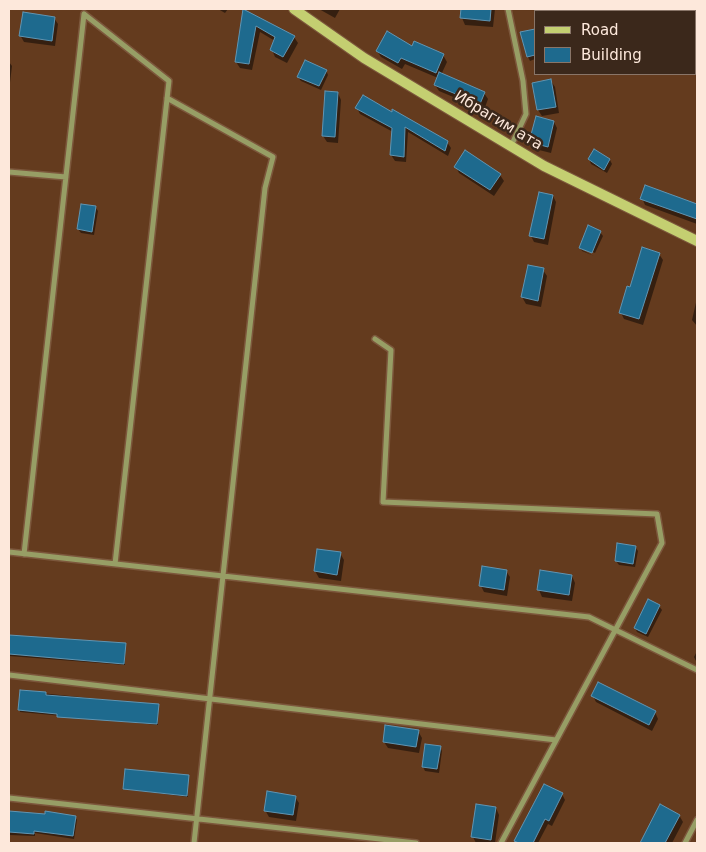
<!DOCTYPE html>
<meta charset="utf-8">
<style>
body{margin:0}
#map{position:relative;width:706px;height:852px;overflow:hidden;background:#643b1e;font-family:"DejaVu Sans",sans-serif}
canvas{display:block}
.frame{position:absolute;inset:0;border:10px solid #fde8db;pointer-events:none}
.legend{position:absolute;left:534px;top:10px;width:162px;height:65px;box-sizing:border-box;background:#3b281b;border:1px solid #897568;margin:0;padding:6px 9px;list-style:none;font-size:15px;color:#fde8db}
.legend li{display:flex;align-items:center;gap:10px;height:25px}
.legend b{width:25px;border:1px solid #897568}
</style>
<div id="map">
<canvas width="706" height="852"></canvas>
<div class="frame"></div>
<ul class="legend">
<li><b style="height:6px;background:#c4cf71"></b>Road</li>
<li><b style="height:14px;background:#1e6a8e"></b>Building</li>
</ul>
</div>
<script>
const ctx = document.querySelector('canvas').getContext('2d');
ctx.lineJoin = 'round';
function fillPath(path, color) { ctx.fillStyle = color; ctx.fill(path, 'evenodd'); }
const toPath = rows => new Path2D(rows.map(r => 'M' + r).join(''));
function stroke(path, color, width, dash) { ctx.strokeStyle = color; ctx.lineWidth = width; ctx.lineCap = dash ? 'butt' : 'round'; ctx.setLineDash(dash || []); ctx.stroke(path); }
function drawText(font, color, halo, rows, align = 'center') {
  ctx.font = font + ' "DejaVu Sans",sans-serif'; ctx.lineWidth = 5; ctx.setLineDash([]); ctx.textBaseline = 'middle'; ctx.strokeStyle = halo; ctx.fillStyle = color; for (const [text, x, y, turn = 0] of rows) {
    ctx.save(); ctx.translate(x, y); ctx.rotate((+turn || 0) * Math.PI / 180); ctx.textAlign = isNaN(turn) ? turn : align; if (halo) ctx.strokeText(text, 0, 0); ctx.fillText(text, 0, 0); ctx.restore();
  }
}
fillPath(toPath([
 [218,9,228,9,225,13],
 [319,9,340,9,335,18],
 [462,9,495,9,493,27,465,25,462,18],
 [680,9,690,9,690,11,680,11],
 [244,10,294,37,298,43,287,63,275,57,272,50,275,41,260,32,252,70,240,68,236,62],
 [54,18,58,24,55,46,24,42,20,35],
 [535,30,535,59,530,61,528,57],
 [413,47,443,55,447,62,441,75,484,93,488,99,484,110,439,91,435,85,438,78,405,64,402,69,381,57,377,51],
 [9,62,12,66,9,91],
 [326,70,328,75,321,90,301,81,298,77],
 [551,81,555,87,559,113,542,116,538,110,534,84],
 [338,93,341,100,338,143,327,142,323,136],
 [357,108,447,142,451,148,448,156,408,132,406,162,395,161,391,155,393,132,360,114],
 [554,122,557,128,551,153,535,149,531,142],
 [594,151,610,160,612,164,607,173,591,164,589,159],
 [456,167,500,175,504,181,494,196,459,173],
 [646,187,697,205,697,224,645,205,642,198],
 [553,196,556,202,548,245,534,242,531,236],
 [95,207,98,211,94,235,81,233,78,229],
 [600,232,603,236,595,253,582,247,582,250,594,256,582,251,580,247],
 [659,254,663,260,643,325,624,319,621,313,631,289],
 [543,270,547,276,541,307,526,304,522,297],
 [697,298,697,326,692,320],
 [635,547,638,551,635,567,619,565,616,561],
 [340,553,344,560,341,581,319,578,315,571],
 [506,571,510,577,507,596,484,592,481,586],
 [572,576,575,583,572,601,542,597,539,590],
 [659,606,662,610,648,637,637,632,635,628],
 [9,636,125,645,125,665,9,656],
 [697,651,697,663,694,657],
 [21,691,158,705,158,725,20,712],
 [593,696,655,712,658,719,652,731,596,702],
 [418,731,422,738,419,753,388,748,384,742],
 [440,747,442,751,439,773,425,771,423,767],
 [188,776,188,797,124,789],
 [562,794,565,800,552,826,548,824,538,843,517,843,515,841],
 [295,797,299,803,296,821,269,817,265,810],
 [660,806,679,815,683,822,672,843,640,843],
 [496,808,499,815,495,843,476,843,473,837],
 [9,815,75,817,77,820,74,839,35,833,35,836,9,835]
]), '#0007');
const building = toPath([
 [243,9,295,36,283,57,270,50,275,37,256,26,249,64,235,62,243,9],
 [461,9,491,9,490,21,460,18,461,9],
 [23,12,55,17,52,41,19,36,23,12],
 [535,29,535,55,527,57,520,32,535,29],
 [387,31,412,46,414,41,444,54,436,73,401,58,398,63,376,51,387,31],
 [305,60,327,70,319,86,297,77,305,60],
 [439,72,485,92,480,104,434,85,439,72],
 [551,79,556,107,537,110,532,83,551,79],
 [325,91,338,92,335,137,322,136,325,91],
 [363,95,392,112,392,109,448,141,445,151,405,127,404,157,390,155,392,128,355,108,363,95],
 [536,116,554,121,548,147,529,142,536,116],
 [594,149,610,159,604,170,588,159,594,149],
 [465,150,501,174,490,190,454,167,465,150],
 [645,185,697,204,697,219,640,199,645,185],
 [539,192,553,195,544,239,529,236,539,192],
 [81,204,96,206,92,232,77,229,81,204],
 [588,225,601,231,592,253,579,248,588,225],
 [642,247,660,253,639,319,619,313,627,286,630,287,642,247],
 [528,265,544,268,538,301,521,297,528,265],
 [617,543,636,546,633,564,615,561,617,543],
 [317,549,341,552,337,575,314,571,317,549],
 [482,566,507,570,504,590,479,586,482,566],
 [540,570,572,575,569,595,537,590,540,570],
 [648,599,660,605,646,634,634,628,648,599],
 [9,635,126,643,124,664,9,654,9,635],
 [598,682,656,711,649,725,591,696,598,682],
 [20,690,46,692,46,695,159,704,157,724,57,717,57,714,18,710,20,690],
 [385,725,419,730,416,747,383,742,385,725],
 [425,744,441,746,437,769,422,767,425,744],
 [125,769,189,775,187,796,123,789,125,769],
 [544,784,563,793,549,821,545,819,533,843,519,843,514,841,544,784],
 [267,791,296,796,293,815,264,811,267,791],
 [476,804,496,807,491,840,471,837,476,804],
 [660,804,680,815,665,843,640,843,660,804],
 [9,811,45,814,45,811,76,816,73,836,34,831,34,834,9,832,9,811]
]);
fillPath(building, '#1e6a8e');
stroke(building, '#6095b3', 1);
const street = toPath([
 [508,9,523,81,526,114,511,146],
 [84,14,169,81,115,564],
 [167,98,273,157,265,188,194,843],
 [9,172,66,177],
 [375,339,391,350,383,502,657,514,662,543,501,843],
 [9,552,589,617,697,670],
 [24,554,84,14],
 [9,675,556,740],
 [9,798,416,843],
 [685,843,697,820]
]);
const secondary = toPath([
 [294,9,364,58,544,166,697,241]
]);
stroke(street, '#7c573c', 8);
stroke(secondary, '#7c573c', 12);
stroke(street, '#979e65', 5);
stroke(secondary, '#c4cf71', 10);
drawText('15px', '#fde8db', '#3b281b', [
 ["Ибрагим ата",498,121,31]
]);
</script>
